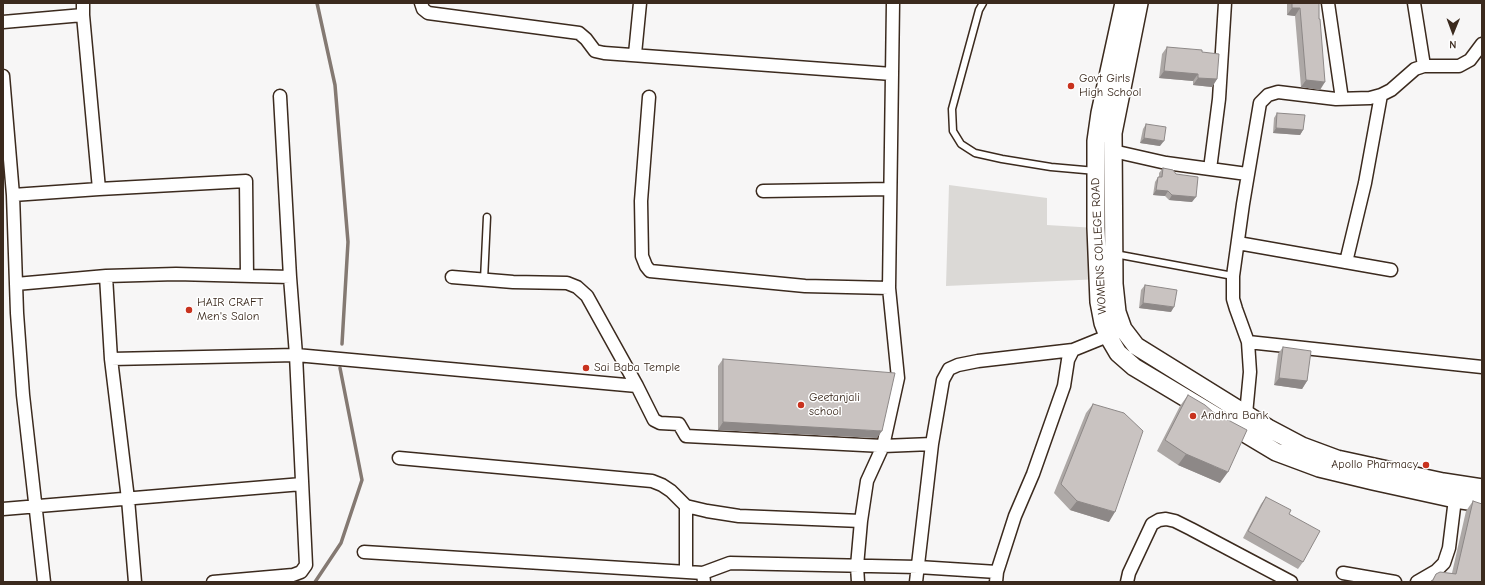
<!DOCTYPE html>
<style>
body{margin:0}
#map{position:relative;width:1485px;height:585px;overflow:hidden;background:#f7f6f6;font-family:"Comic Neue",sans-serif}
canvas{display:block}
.frame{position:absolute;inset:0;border:4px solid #3b2a1e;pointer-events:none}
.north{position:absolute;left:1433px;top:12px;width:40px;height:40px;-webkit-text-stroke:3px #fff;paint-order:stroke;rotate:181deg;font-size:11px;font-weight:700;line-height:16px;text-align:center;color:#3b2a1e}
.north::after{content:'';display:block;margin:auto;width:14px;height:18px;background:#3b2a1e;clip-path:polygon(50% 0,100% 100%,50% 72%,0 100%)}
</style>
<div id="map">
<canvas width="1485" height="585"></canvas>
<div class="frame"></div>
<div class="north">N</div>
</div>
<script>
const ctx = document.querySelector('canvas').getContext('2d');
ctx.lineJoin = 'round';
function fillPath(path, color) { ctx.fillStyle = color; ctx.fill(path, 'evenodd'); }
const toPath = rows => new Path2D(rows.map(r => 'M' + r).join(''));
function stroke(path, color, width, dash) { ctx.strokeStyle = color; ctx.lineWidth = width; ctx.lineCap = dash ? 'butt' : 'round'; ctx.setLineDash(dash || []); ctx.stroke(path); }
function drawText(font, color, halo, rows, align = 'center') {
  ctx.font = font + ' "Comic Neue",sans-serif'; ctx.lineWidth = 3; ctx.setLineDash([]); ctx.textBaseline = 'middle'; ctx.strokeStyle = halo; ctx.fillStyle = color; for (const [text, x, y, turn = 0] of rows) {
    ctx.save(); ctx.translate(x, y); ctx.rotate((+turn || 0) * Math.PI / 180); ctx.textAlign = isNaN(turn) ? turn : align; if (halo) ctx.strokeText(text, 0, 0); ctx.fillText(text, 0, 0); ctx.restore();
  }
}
fillPath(toPath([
 [949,185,1047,198,1047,225,1096,228,1101,279,946,286]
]), '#dbd9d6');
stroke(toPath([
 [317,3,335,85,348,242,342,344],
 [315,582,341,543,362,480,340,368]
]), '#847972', 3.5);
const service = toPath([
 [983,3,979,10,952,109,953,131,961,144,975,153,1002,159,1051,167,1096,171],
 [1115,254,1233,276],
 [484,280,487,217]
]);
const minor = toPath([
 [421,3,423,9,428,13,579,33,586,39,595,51,604,53,892,74],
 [1328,3,1342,99],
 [1414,3,1424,66],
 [83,15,99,189],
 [3,22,83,15,83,3],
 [635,54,640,3],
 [3,76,13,195,17,313,23,395,44,582],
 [649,97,641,201,642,256,646,266,650,271,805,286,889,288],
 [1113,151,1166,163,1247,174],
 [1210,169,1219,99,1225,3],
 [763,191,890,189],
 [13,195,99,189,246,181,247,276],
 [1238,243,1391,270],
 [1346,262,1365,183,1381,95],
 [106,276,111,359],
 [452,277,513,282,567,283,577,287,587,296,637,386,654,420,660,423,679,424,686,436,883,446,932,444],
 [16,284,106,276,176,274,290,277],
 [1248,342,1482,367],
 [1243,421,1246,414,1250,372,1248,342,1236,309,1233,299,1233,276,1243,204,1260,103,1268,95,1278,92,1336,99,1370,98,1381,95,1391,90,1415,69,1424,66,1459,66,1470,60,1482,44],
 [399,458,652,481,662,485,671,491,686,506,707,511,739,516,861,521],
 [3,509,302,484],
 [364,552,703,573],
 [686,572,686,506],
 [1343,573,1395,582],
 [135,582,128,499,111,359,296,355,637,386],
 [213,582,293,575,301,572,306,565,296,355,290,277,280,96],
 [704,582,703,573,730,563,918,567,997,572],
 [858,582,857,566,861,521,867,481,883,446,898,378,889,288,893,3],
 [916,582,932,444,943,380,949,369,958,365,978,361,1073,350],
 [996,582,997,572,1015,516,1033,474,1064,386,1068,360,1073,350,1115,333],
 [1127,582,1129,573,1152,524,1159,520,1166,519,1175,521,1191,529,1291,582],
 [1417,582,1436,571,1444,563,1449,548,1455,499]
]);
const secondary = toPath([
 [1124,3,1100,113,1096,141,1096,228,1099,302,1103,323,1108,336,1118,353,1134,367,1276,452,1319,468,1373,481,1455,499,1482,503],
 [1139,3,1113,133,1114,284,1117,312,1123,329,1136,346,1268,428,1302,446,1337,459,1443,482,1482,488]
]);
stroke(service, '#3b2a1e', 9);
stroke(minor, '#3b2a1e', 15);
stroke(secondary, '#3b2a1e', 20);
stroke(service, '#fff', 6);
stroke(minor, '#fff', 12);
stroke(secondary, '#fff', 17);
fillPath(toPath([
 [1287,3,1319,3,1320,90,1301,87,1295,16,1287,15],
 [1167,47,1202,52,1217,79,1212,87,1193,85,1193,81,1159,78,1162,54],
 [1277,113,1303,130,1300,135,1273,133,1274,118],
 [1146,124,1160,146,1140,143,1143,129],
 [1163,168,1192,202,1169,200,1165,196,1153,195,1155,182,1158,177,1159,177,1159,173],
 [1145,285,1171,312,1139,308,1141,290],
 [1283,347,1307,381,1302,389,1274,385,1278,354],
 [723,359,877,438,718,430,718,366],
 [1188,395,1220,483,1178,465,1157,451,1180,406],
 [1093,404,1109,522,1070,510,1054,493,1086,413],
 [1266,497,1289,514,1303,562,1298,569,1243,538,1261,504],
 [1473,501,1482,582,1431,582,1436,574,1452,573,1466,511]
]), '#ada8a6');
fillPath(toPath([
 [1292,8,1300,8,1295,16,1287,15],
 [1164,71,1198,74,1193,81,1159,78],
 [1198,78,1217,79,1212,87,1193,85],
 [1306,80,1325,82,1320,90,1301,87],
 [1276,128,1303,130,1300,135,1273,133],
 [1144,138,1164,141,1160,146,1140,143],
 [1156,190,1168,191,1165,196,1153,195],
 [1172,195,1196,197,1192,202,1169,200],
 [1143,303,1174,307,1171,312,1139,308],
 [1279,378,1307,381,1302,389,1274,385],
 [723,422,882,431,877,438,718,430],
 [1186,454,1228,472,1220,483,1178,465],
 [1077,501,1115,512,1109,522,1070,510]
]), '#8d8887');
const building = toPath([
 [1292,3,1319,3,1319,19,1320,19,1325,82,1306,80,1300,8,1292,8,1292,3],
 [1167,47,1202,50,1202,52,1219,54,1217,79,1198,78,1198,74,1164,71,1167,47],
 [1277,113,1305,115,1303,130,1276,128,1277,113],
 [1146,124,1166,127,1164,141,1144,138,1146,124],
 [1163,168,1173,170,1176,174,1198,177,1196,197,1172,195,1168,191,1156,190,1158,177,1162,177,1163,168],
 [1145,285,1177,290,1174,307,1143,303,1145,285],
 [1283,347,1311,351,1307,381,1279,378,1283,347],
 [723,359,895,373,882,431,723,422,723,359],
 [1188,395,1205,405,1213,412,1247,430,1228,472,1186,454,1165,440,1188,395],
 [1093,404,1124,413,1143,431,1115,512,1077,501,1061,484,1093,404],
 [1266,497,1291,510,1289,514,1320,531,1303,562,1248,531,1266,497],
 [1473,501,1482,504,1482,582,1432,582,1436,574,1440,572,1456,574,1473,501]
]);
fillPath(building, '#c9c3c1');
stroke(building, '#8d8887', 1);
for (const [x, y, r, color] of [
 [1071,86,4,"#c8321e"],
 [189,310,4,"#c8321e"],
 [586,368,4,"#c8321e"],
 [801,405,4,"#c8321e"],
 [1193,416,4,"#c8321e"],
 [1426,465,4,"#c8321e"]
]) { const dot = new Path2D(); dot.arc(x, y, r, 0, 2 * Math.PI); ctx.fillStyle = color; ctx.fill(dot); stroke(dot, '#fff', 1.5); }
drawText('12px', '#3b2a1e', '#fff', [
 ["Govt Girls",1079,79],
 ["High School",1079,93],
 ["HAIR CRAFT",197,303],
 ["Men's Salon",197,317],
 ["Sai Baba Temple",594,368],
 ["Geetanjali",809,398],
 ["school",809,412],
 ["Andhra Bank",1201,416],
 ["Apollo Pharmacy",1418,465,"right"]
], 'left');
drawText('12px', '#3b2a1e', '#fff', [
 ["WOMENS COLLEGE ROAD",1099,246,-93]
]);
</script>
